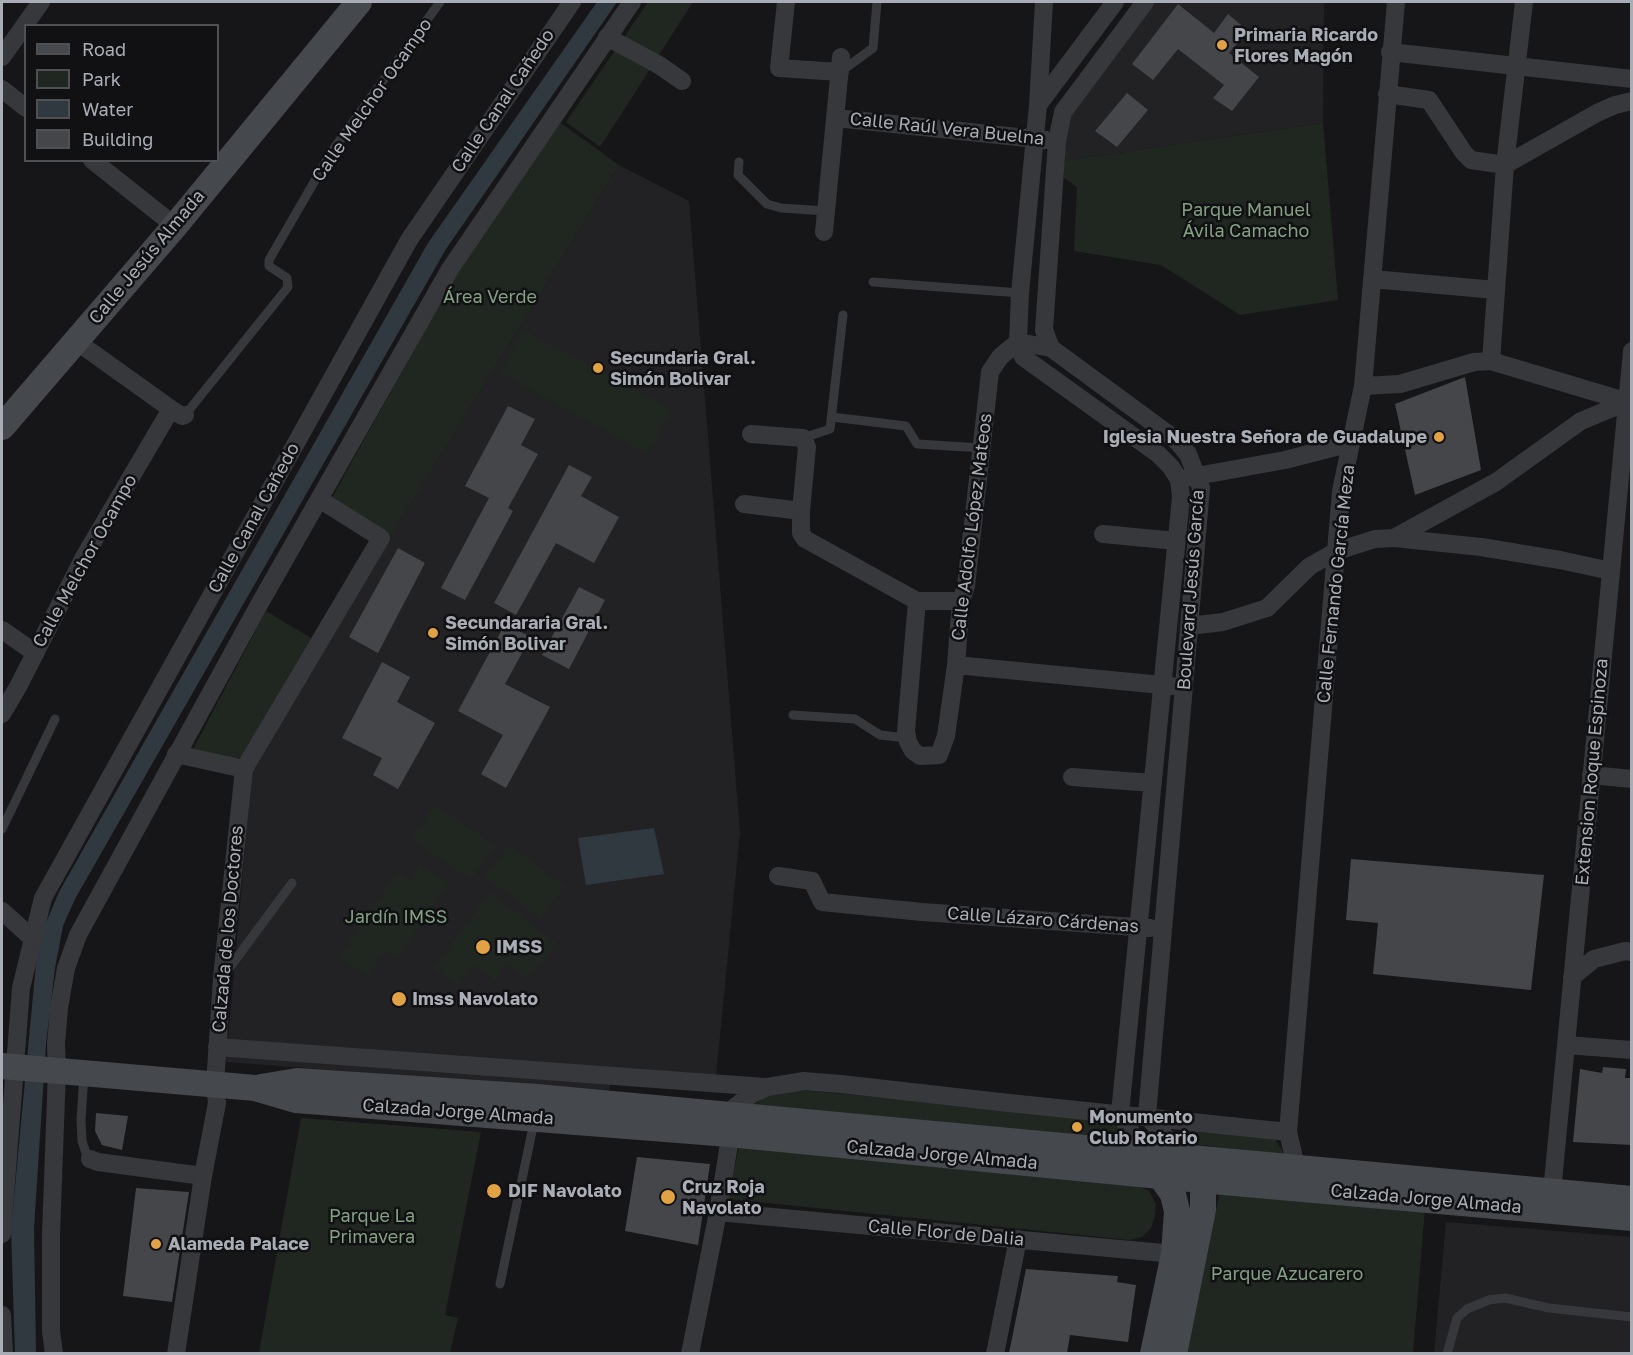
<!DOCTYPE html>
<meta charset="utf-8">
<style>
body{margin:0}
#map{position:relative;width:1633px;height:1355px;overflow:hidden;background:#161618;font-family:"Golos Text",sans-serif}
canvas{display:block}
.frame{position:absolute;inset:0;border:3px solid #a9aeb6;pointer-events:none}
.legend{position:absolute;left:24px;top:24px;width:195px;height:138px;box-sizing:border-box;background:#111113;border:2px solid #4e5054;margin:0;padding:8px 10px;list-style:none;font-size:18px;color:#a9aeb6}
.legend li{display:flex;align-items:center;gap:12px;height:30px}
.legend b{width:30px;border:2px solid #4e5054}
</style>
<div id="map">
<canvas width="1633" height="1355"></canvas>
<div class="frame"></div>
<ul class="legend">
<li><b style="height:8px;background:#45484c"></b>Road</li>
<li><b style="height:16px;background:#202721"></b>Park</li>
<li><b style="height:16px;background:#30393f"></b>Water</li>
<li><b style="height:16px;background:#45464a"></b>Building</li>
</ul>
</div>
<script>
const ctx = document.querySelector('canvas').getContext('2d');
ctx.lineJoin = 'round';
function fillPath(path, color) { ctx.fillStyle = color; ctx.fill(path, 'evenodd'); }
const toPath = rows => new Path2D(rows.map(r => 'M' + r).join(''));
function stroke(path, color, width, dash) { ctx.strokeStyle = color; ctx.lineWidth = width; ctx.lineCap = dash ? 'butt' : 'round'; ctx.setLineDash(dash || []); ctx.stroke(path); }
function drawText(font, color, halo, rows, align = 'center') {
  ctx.font = font + ' "Golos Text",sans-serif'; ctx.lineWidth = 5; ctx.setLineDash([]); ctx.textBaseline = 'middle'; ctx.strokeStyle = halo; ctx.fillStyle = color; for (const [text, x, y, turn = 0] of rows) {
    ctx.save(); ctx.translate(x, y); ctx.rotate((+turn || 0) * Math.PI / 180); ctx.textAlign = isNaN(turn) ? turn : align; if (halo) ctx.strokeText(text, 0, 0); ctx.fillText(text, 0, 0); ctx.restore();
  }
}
fillPath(toPath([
 [1152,2,1324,2,1323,123,1063,161,1068,121,1072,110],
 [619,165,689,201,740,832,716,1076,612,1068,609,1091,226,1062,253,760],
 [1446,1222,1631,1237,1631,1353,1434,1354]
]), '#222224');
fillPath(toPath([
 [648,2,693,2,600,147,566,122],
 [558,121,619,165,391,536,330,501,456,275],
 [1323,123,1338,300,1240,315,1161,265,1074,251,1077,187,1064,178,1063,161],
 [523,330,672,409,647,454,500,373],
 [266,611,311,638,242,756,237,759,192,751],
 [434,805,495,845,471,879,412,840],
 [509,845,565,886,541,918,485,876],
 [420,865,449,882,397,959,385,951,368,977,339,957,398,872,410,880],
 [490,893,556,943,529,979,506,963,495,980,474,965,459,986,434,968],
 [801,1090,1099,1117,1119,1123,1128,1136,1119,1142,753,1106,766,1095],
 [301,1118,481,1132,445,1315,458,1318,450,1353,259,1353],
 [1189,1129,1273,1136,1285,1155,1194,1144,1188,1131],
 [740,1142,1138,1185,1149,1191,1156,1204,1155,1216,1151,1228,1142,1237,1130,1240,728,1199],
 [1221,1187,1425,1208,1413,1353,1186,1354]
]), '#202721');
fillPath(toPath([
 [597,2,617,2,446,249,75,899,63,926,55,968,46,1044,34,1228,36,1353,15,1354,11,1229,36,964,45,925,59,892,428,243],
 [654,828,664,874,586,885,578,838]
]), '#30393f');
fillPath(toPath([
 [1178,4,1214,33,1228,14,1248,31,1229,53,1259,77,1232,111,1213,98,1224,85,1178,49,1153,80,1132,64],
 [1127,93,1148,110,1117,147,1095,131],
 [1465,377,1481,470,1415,495,1395,404],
 [508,406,535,419,521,445,538,454,508,508,513,511,465,600,441,588,489,498,465,486],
 [569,465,592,477,581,496,619,517,594,563,556,543,516,615,494,603],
 [398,548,425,563,378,653,349,637],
 [579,587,605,600,569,669,542,655],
 [505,624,531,637,505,684,550,707,506,788,481,774,503,735,458,711],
 [382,662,410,677,397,702,435,723,398,789,373,775,382,758,342,738],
 [1351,859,1544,875,1531,990,1373,974,1378,923,1346,920],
 [1603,1067,1626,1069,1625,1078,1632,1078,1632,1145,1573,1142,1580,1069,1602,1073],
 [96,1113,128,1116,122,1150,102,1145,95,1131],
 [637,1157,710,1164,698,1245,625,1231],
 [136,1188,189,1192,172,1302,123,1296],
 [1026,1269,1118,1276,1117,1282,1136,1285,1128,1342,1070,1335,1067,1353,1009,1353]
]), '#45464a');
stroke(toPath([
 [840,72,873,48,877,2],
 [739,162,738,175,767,204,781,208,826,211],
 [873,282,1020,293],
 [185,415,288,287,287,278,269,266,269,260,332,151,440,2],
 [832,417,906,426,917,444,982,448],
 [803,438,830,429,843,315],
 [793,715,855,719,880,735,907,738],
 [2,829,55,719],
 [225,974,292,883],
 [84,1074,81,1120,82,1141,87,1156,90,1159],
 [500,1284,534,1122],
 [1447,1354,1457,1318,1467,1309,1489,1300,1505,1298,1549,1308,1632,1317]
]), '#37383c', 9);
stroke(toPath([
 [786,2,779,68,840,72],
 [1115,2,1038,105,1020,293,1018,342,1023,357,1158,454,1171,467,1179,480,1181,497,1120,1113,1143,1153],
 [1145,2,1063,112,1057,141,1044,330,1051,348,1175,439,1188,454,1201,488,1147,1116,1182,1156],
 [607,37,659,65,682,81],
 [1390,52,1632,79],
 [2,57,41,2],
 [2,89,26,108],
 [1387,94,1429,100,1464,153,1471,160,1505,165,1597,113,1615,105,1632,101],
 [1038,105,1044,2],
 [836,118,1046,140],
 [92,160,175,226],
 [824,232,841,57],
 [1372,279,1496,290],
 [76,341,171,409,182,416,185,415],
 [1491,361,1505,165,1524,2],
 [1363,386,1400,384,1474,362,1491,361,1632,403],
 [751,434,803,438,807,447,801,511,801,533,805,539,917,601,961,601],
 [1186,478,1285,460,1351,443],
 [744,504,801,511],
 [1103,534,1176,541],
 [1394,538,1496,482,1581,421,1627,402],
 [917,601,906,731,908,742,913,751,920,756,939,755,946,736,956,665,961,601,966,586,990,372,1000,357,1018,342,1051,348],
 [1189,626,1223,622,1267,608,1310,566,1337,551,1375,539,1394,538,1481,547,1560,560,1611,571],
 [2,630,34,652],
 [956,665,1172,686],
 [2,714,19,685,84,557,171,409],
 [176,754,244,769],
 [1591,775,1632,779],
 [1072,777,1153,783],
 [778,876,812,881,822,902,922,912,1150,928],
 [2,911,32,938],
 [1572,977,1594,959,1625,951,1632,952],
 [1566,1045,1632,1050],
 [217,1047,765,1087],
 [90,1159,98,1162,203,1176],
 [1296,1167,1288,1132,1341,491,1363,386,1396,2],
 [1552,1192,1632,351],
 [718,1212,1174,1254],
 [2,1234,21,988,43,898,409,240,572,2],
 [2,1315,4,1354],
 [54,1354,51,1331,51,1235,57,1070,56,1044,59,1008,66,968,78,935,260,603,450,269,632,2],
 [176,1354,203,1176,217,1103,215,1085,222,978,244,769,381,538,319,499],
 [690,1354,718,1212,735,1107,752,1094,767,1087,804,1081,841,1084,1000,1102,1288,1132],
 [995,1354,1018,1239]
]), '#37383c', 18);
stroke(toPath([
 [2,427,175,226,359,2],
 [2,1066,255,1088,296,1100,729,1134,1201,1180,1632,1218],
 [261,1087,297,1081,537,1097,1632,1199],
 [1153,1354,1174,1254,1177,1211,1173,1194,1154,1167],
 [1174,1354,1203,1210,1203,1192,1201,1180,1191,1168]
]), '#45484c', 26);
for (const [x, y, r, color] of [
 [1222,45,6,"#e1a145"],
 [598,368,6,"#e1a145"],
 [1439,437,6,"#e1a145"],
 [433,633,6,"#e1a145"],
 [483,947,8,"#e1a145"],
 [399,999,8,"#e1a145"],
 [1077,1127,6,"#e1a145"],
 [494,1191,8,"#e1a145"],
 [668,1197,8,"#e1a145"],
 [156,1244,6,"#e1a145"]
]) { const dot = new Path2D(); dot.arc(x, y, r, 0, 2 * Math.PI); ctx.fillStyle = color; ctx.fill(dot); stroke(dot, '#111113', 2); }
drawText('bold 18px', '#a9aeb6', '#111113', [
 ["Primaria Ricardo",1234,35],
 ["Flores Magón",1234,56],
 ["Secundaria Gral.",610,358],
 ["Simón Bolivar",610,379],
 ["Iglesia Nuestra Señora de Guadalupe",1427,437,"right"],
 ["Secundararia Gral.",445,623],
 ["Simón Bolivar",445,644],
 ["IMSS",496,947],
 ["Imss Navolato",412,999],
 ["Monumento",1089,1117],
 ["Club Rotario",1089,1138],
 ["Cruz Roja",682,1187],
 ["Navolato",682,1208],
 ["DIF Navolato",508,1191],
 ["Alameda Palace",168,1244]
], 'left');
drawText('18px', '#a9aeb6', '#111113', [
 ["Calle Melchor Ocampo",372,100,-55],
 ["Calle Canal Cañedo",503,101,-56],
 ["Calle Raúl Vera Buelna",947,129,6],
 ["Calle Jesús Almada",147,257,-50],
 ["Calle Canal Cañedo",254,518,-61],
 ["Calle Adolfo López Mateos",972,527,-83],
 ["Calle Melchor Ocampo",85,561,-61],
 ["Calle Fernando García Meza",1336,584,-84],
 ["Boulevard Jesús García",1191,590,-86],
 ["Extension Roque Espinoza",1592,772,-85],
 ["Calle Lázaro Cárdenas",1043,920,4],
 ["Calzada de los Doctores",228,929,-85],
 ["Calzada Jorge Almada",458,1112,4],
 ["Calzada Jorge Almada",942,1155,5],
 ["Calzada Jorge Almada",1426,1199,5],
 ["Calle Flor de Dalia",946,1233,5]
]);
drawText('18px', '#82a082', '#111113', [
 ["Parque Manuel",1246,210],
 ["Ávila Camacho",1246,231],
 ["Área Verde",490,297],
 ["Jardín IMSS",396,917],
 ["Parque La",372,1216],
 ["Primavera",372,1237],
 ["Parque Azucarero",1287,1274]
]);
</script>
